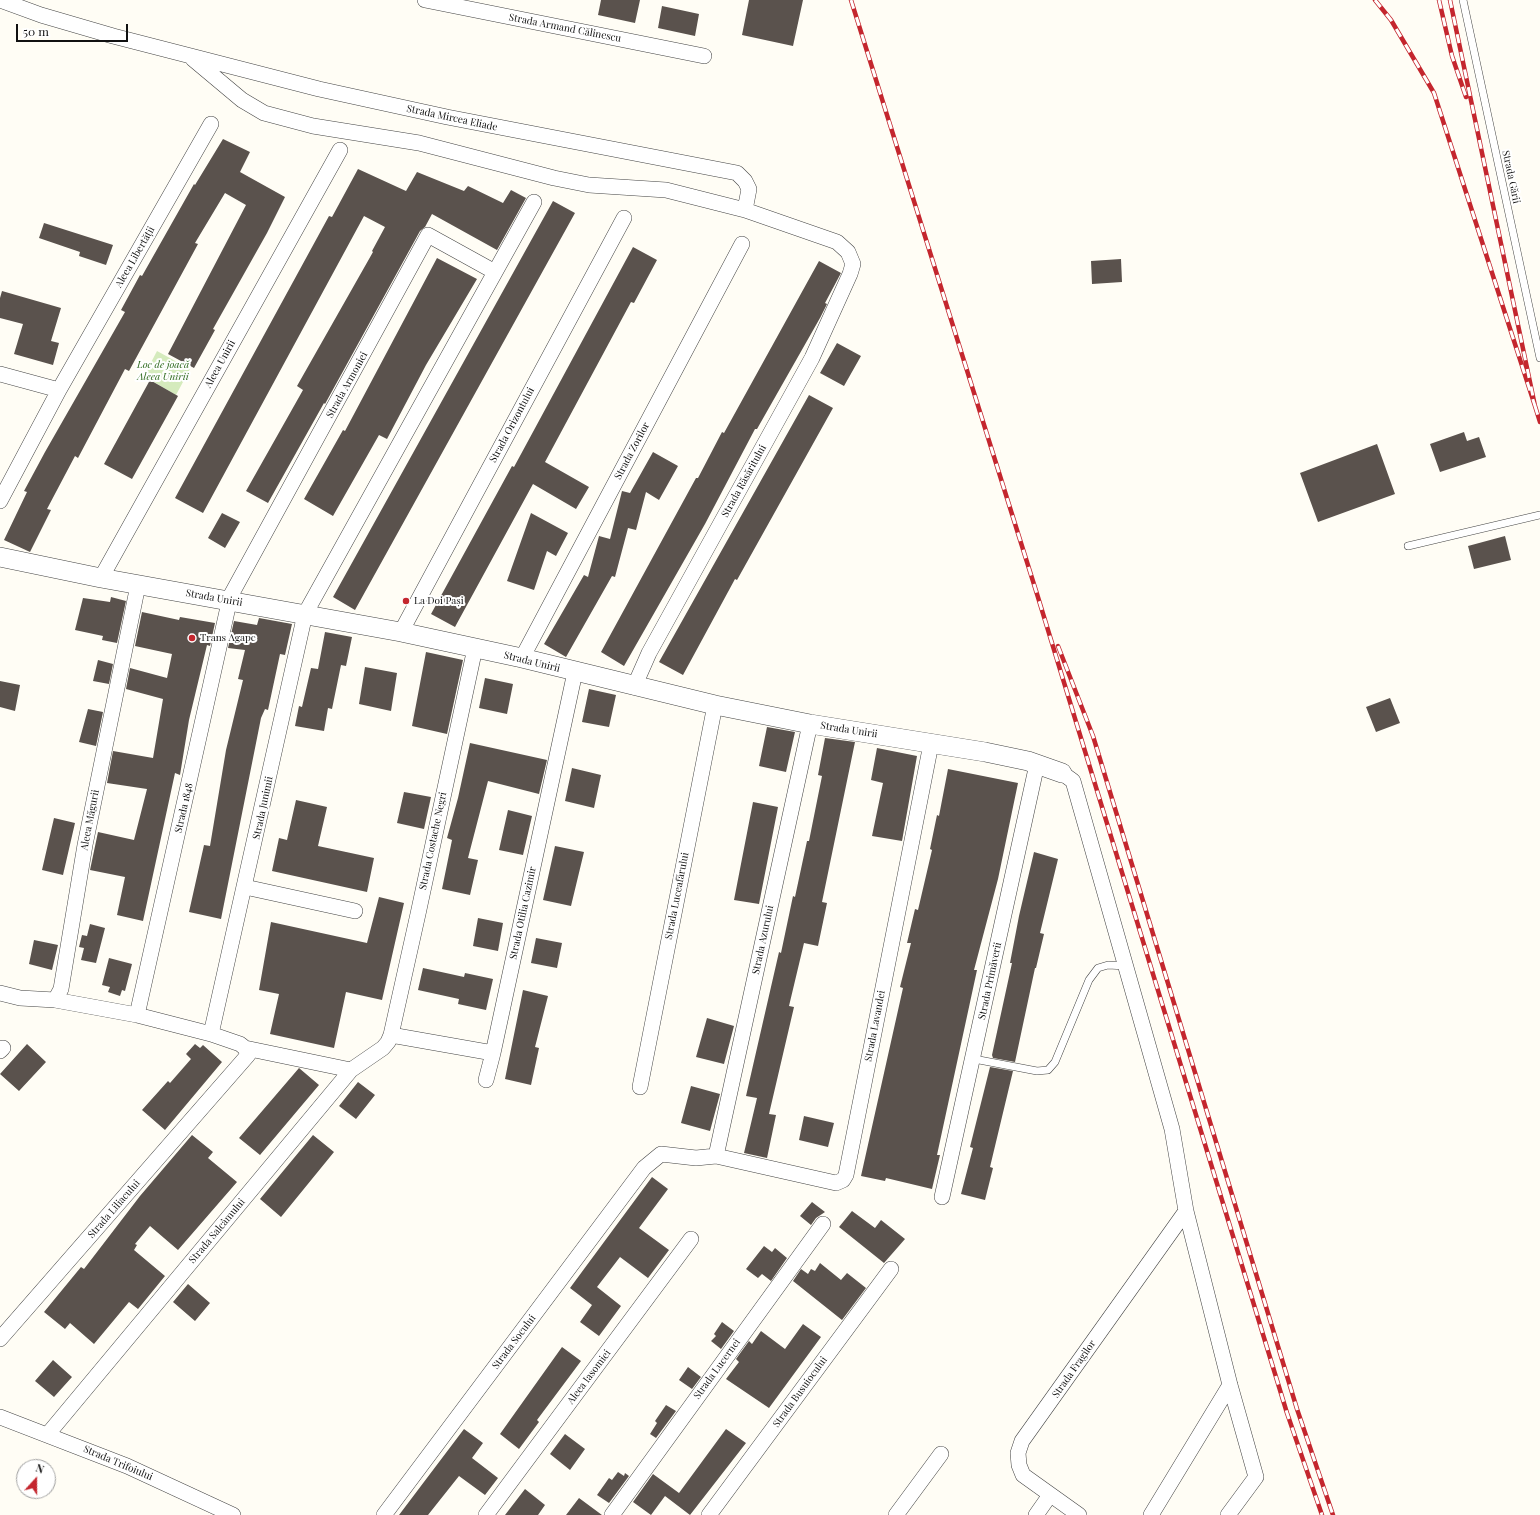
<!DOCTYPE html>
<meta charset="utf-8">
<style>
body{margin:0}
#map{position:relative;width:1540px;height:1515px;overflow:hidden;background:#fffdf5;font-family:"Playfair Display",serif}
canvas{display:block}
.north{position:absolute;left:16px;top:1459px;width:40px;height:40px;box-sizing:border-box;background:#fff;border:1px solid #a0a0a0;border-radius:50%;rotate:21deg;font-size:11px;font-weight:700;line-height:16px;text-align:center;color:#111}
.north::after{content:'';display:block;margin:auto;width:14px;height:18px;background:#c4262e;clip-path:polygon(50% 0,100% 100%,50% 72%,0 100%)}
.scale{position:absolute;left:16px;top:24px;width:112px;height:18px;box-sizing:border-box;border:2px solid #111;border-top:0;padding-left:5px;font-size:12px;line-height:14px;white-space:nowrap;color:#111;-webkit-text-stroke:3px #fff;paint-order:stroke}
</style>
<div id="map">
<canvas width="1540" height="1515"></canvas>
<div class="north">N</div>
<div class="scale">50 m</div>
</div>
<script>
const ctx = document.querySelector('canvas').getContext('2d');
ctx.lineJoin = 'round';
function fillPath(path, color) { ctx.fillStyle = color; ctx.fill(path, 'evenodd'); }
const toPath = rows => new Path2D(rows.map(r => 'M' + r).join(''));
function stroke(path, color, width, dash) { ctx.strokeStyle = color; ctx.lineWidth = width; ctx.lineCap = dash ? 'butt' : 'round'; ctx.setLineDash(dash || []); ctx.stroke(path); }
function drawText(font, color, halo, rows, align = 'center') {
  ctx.font = font + ' "Playfair Display",serif'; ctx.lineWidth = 4; ctx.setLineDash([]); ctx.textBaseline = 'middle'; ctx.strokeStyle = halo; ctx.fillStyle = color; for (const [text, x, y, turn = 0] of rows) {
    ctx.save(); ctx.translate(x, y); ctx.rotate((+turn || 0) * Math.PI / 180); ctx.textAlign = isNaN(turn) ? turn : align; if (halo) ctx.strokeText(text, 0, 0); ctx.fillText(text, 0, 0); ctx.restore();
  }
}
fillPath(toPath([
 [157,351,190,369,176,395,144,376]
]), '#d5ebbd');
fillPath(toPath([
 [601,0,640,0,635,23,598,15],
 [749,0,803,0,793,46,742,35],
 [662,6,699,14,695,36,658,28],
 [223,139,250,152,240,172,285,197,267,233,213,329,215,330,194,368,168,354,246,205,225,193,195,243,198,244,129,371,125,369,78,458,75,456,47,509,51,510,30,552,4,540,27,492,24,491,45,452,125,312,121,310,140,275,142,276,194,184,195,185],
 [358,169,406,191,417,172,464,191,468,186,503,203,511,190,526,198,497,250,432,214,425,227,420,231,325,404,324,403,268,503,246,491,303,390,297,386,373,252,372,251,385,227,364,216,203,513,175,498,329,216,332,217],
 [553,201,575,213,355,610,333,597],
 [44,223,113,245,106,265,79,256,80,252,39,238],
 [633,247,657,260,634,303,631,302,545,462,589,487,576,509,533,484,455,627,431,614,512,466,514,467],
 [437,258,477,279,426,365,387,439,379,435,333,516,304,499,343,430,345,431],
 [1121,259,1122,282,1092,284,1091,261],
 [819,261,841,273,825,303,827,304,820,318,757,429,755,429,705,524,624,666,601,652,696,478,698,478,722,432,724,433],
 [2,291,61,308,51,341,59,343,53,365,14,354,23,324,0,318,0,298],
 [837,343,861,356,844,386,820,373],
 [150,380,178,396,132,479,104,464],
 [809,395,833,408,737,580,735,579,683,675,659,662],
 [1464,432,1467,441,1479,437,1486,457,1440,472,1430,444],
 [1377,444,1395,494,1318,522,1300,473],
 [653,452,678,466,659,500,646,492,636,530,628,528,615,577,612,576,566,657,544,644,584,575,588,577,599,536,610,539,622,491,630,493],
 [222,513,240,522,225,548,208,538],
 [531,513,568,533,556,556,547,551,534,590,507,581],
 [1505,536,1511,560,1474,569,1468,546],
 [111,597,126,601,117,643,102,640,103,636,75,630,83,598,110,602],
 [142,612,179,620,180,617,215,623,210,646,207,645,189,720,180,775,175,773,143,921,117,915,125,877,90,870,98,832,134,840,147,789,107,783,113,751,153,758,163,699,126,689,130,668,167,678,172,654,135,646],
 [259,618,292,624,285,655,280,654,268,710,265,709,261,718,221,919,189,912,204,845,210,846,226,750,243,680,238,679,245,650,228,648,234,621,257,625],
 [325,632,352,637,346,666,341,665,332,709,328,708,324,731,295,726,299,706,302,707,311,668,318,669],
 [426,652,463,660,447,734,412,726],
 [98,660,113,664,109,684,93,681],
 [365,667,397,673,391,711,359,704],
 [485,678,513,684,507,714,479,708],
 [0,681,20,685,15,711,0,707],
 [589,689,616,695,609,727,582,722],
 [1390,698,1400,723,1376,732,1366,707],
 [88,709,103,712,96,746,79,742],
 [767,727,795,732,786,772,759,766],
 [825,738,855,742,822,902,827,903,818,946,804,943,789,1006,794,1007,769,1114,776,1115,767,1158,744,1153,757,1098,746,1096,779,952,781,953,793,896,795,897,807,841,809,841,822,776,818,775],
 [470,743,547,760,539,794,488,781,468,858,478,860,470,895,442,889,452,840,447,838,458,798],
 [877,748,917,756,902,841,872,836,883,783,871,780],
 [572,768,601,775,594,808,565,801],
 [948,769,1018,783,998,879,974,970,977,970,937,1155,940,1155,932,1189,886,1178,885,1181,861,1176,903,988,900,987,911,943,907,943,915,909,918,910,932,850,930,849,937,815,939,816],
 [404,792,431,797,424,829,397,823],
 [296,800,327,807,318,846,374,858,367,892,272,871,279,838,287,840],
 [753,802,778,807,759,904,734,900],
 [508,810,532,816,523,855,499,850],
 [54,818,75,823,63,875,42,870],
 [555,846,584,852,571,906,543,900],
 [1034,852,1058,859,1040,933,1044,934,1036,968,1035,968,1015,1062,993,1058,992,1055,1012,963,1010,963,1019,916],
 [379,897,404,903,382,1000,346,992,334,1048,270,1034,279,994,259,990,271,922,367,943],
 [478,918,503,923,498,951,473,946],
 [90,924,105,928,96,963,81,960,84,948,79,947,82,935,87,936],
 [536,938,562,943,557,968,531,963],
 [34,940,58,945,52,970,29,964],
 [109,958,132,964,125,991,122,990,120,996,108,992,110,987,102,985],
 [423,968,464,977,465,973,493,979,486,1010,458,1004,459,999,418,990],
 [523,990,548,996,535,1047,539,1048,531,1085,505,1079],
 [707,1018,734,1026,724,1064,696,1057],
 [27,1044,46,1062,19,1091,0,1074],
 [195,1044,200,1048,203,1045,222,1062,165,1130,142,1110,168,1081,170,1083,191,1059,186,1054],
 [990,1067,1013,1071,990,1167,993,1168,985,1200,961,1194,973,1148,970,1147],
 [299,1068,319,1085,260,1155,239,1138],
 [358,1082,375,1095,356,1119,339,1106],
 [691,1086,720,1094,710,1131,681,1123],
 [804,1116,834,1123,828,1147,799,1140],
 [192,1135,213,1152,208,1158,237,1182,178,1250,150,1226,135,1244,137,1245,134,1250,165,1276,138,1309,129,1302,94,1344,70,1323,65,1329,44,1312,81,1267,84,1269,140,1196],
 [313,1135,334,1152,281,1217,260,1199],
 [652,1177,668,1189,639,1228,669,1250,648,1278,620,1257,597,1287,621,1306,599,1336,580,1322,592,1305,570,1288],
 [812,1202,825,1212,816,1218,811,1225,800,1216],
 [852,1211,875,1228,881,1220,905,1239,884,1263,839,1227],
 [764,1246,772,1252,775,1248,787,1258,771,1281,762,1274,758,1278,746,1269],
 [820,1263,841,1280,847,1273,866,1288,842,1320,793,1281,801,1269,808,1274,811,1269,815,1271],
 [188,1284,210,1303,195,1321,173,1302],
 [722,1322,734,1331,721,1349,711,1341,716,1336,714,1334],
 [803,1324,821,1337,769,1408,726,1379,739,1362,736,1359,749,1341,752,1344,761,1331,785,1349],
 [562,1347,581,1361,537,1420,539,1422,519,1449,500,1434],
 [53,1360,72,1377,54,1397,35,1381],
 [688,1367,701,1377,692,1389,679,1380],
 [666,1405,676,1411,656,1438,650,1434,657,1423,655,1421],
 [464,1429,483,1443,472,1458,498,1478,485,1495,459,1476,428,1515,399,1515],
 [726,1429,746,1443,690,1515,665,1496,651,1515,633,1502,653,1474,679,1493],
 [565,1434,585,1449,570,1470,550,1454],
 [618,1472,624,1476,625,1473,629,1476,609,1503,597,1495,609,1478,612,1480],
 [525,1489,545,1505,538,1515,505,1515],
 [579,1498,602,1515,566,1515]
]), '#5a524d');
const service = toPath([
 [1463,0,1540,358],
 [1408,546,1540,515],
 [974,1059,1037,1071,1048,1070,1055,1062,1089,980,1098,968,1108,965,1126,966]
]);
const minor = toPath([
 [0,0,41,15,113,36,319,89,447,117,737,173,745,181,749,189,745,210,837,242,848,252,853,264,850,274,812,358,649,653,634,687],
 [425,0,704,56],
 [193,59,242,100,264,113,313,126,419,143,554,178,589,185,666,190,745,210],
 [0,374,59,390],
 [0,501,59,390,211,124],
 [101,578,340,150],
 [401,632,624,218],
 [522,658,742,244],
 [1062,773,1073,781,1172,1129,1186,1211,1230,1385,1256,1477,1228,1515],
 [245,887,355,911],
 [0,993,20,998,55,1000,137,1015,211,1034],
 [55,1000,61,989,85,845,138,585],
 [137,1015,228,607,232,601,231,595,428,235,495,272],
 [391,1035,493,1053,575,672],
 [245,1048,351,1070],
 [0,1051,3,1048],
 [486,1080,493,1053],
 [640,1087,715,705],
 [716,1156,810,724],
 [942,1197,1037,764],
 [0,1339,248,1055,245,1048,240,1044,211,1034,305,614,534,202],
 [0,1417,127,1466,233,1515],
 [48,1434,351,1070,383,1048,388,1042,391,1035,418,914,475,648],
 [384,1515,644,1168,661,1154,696,1158,716,1156,836,1183,843,1180,846,1175,931,744],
 [486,1515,691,1239],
 [612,1515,823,1224],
 [709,1515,891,1269],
 [896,1515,941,1454],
 [1036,1515,1050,1495],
 [1079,1515,1023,1475,1019,1465,1018,1453,1022,1441,1186,1211],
 [1151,1515,1230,1385]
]);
const tertiary = toPath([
 [0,557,101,578,401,632,522,658,715,705,810,724,985,752,1028,761,1062,773]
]);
stroke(service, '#444', 8);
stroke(minor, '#444', 16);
stroke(tertiary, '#444', 20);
stroke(service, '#fff', 7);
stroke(minor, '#fff', 15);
stroke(tertiary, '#fff', 19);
const rail = toPath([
 [851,0,1037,594,1287,1413,1322,1515],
 [1375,0,1391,20,1434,93,1535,406,1450,0],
 [1439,0,1452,56,1466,97],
 [1535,406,1540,422],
 [1058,646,1093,736,1297,1409,1333,1515]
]);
stroke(rail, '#c4262e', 4.5);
stroke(rail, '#fff', 3, [9]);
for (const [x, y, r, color] of [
 [406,601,4,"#c4262e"],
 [192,638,4,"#c4262e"]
]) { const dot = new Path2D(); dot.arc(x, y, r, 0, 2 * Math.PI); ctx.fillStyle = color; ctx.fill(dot); stroke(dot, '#fff', 1.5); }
drawText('10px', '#111', '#fff', [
 ["Strada Armand Călinescu",565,28,11],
 ["Strada Mircea Eliade",452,118,12],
 ["Strada Gării",1511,177,78],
 ["Aleea Libertății",135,257,-60],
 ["Aleea Unirii",220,364,-61],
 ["Strada Armoniei",347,385,-61],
 ["Strada Orizontului",512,425,-62],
 ["Strada Zorilor",632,451,-62],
 ["Strada Răsăritului",744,481,-61],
 ["Strada Unirii",214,598,10],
 ["Strada Unirii",532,662,14],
 ["Strada Unirii",849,730,9],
 ["Strada 1848",184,808,-77],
 ["Strada Junimii",263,808,-78],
 ["Aleea Măgurii",90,820,-79],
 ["Strada Costache Negri",433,841,-78],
 ["Strada Luceafǎrului",677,896,-79],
 ["Strada Otilia Cazimir",523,913,-78],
 ["Strada Azurului",763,940,-78],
 ["Strada Primăverii",990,981,-78],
 ["Strada Lavandei",875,1026,-79],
 ["Strada Liliacului",114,1209,-49],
 ["Strada Salcâmului",217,1231,-50],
 ["Strada Socului",514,1342,-53],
 ["Strada Lucernei",717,1369,-54],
 ["Strada Fragilor",1074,1369,-55],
 ["Aleea Iasomiei",589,1377,-53],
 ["Strada Busuiocului",800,1392,-54],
 ["Strada Trifoiului",118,1463,23]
]);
drawText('italic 10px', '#2f6b1f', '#fff', [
 ["Loc de joacă",163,365],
 ["Aleea Unirii",163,377]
]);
drawText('10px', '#111', '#fff', [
 ["La Doi Pași",414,601],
 ["Trans Agape",200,638]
], 'left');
</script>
